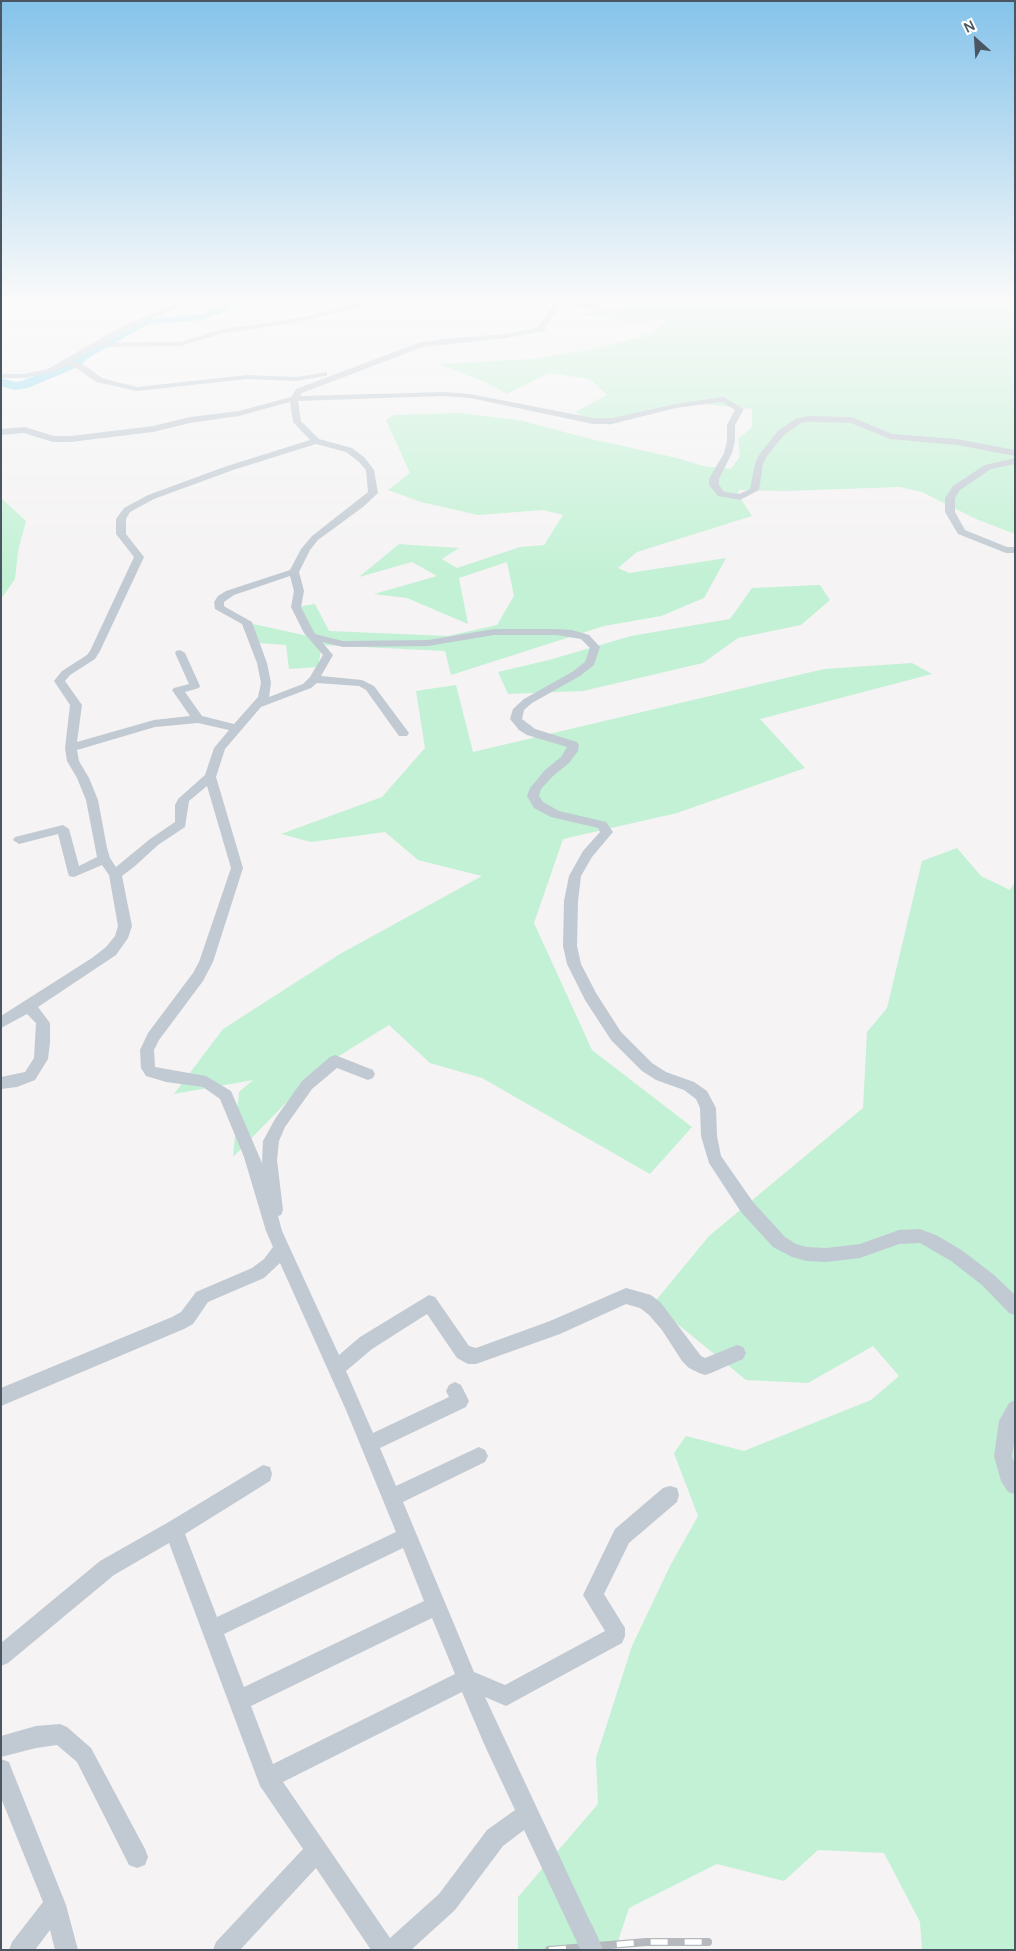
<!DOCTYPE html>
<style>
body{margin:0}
#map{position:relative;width:1016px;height:1951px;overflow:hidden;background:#f5f3f3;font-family:Manrope,sans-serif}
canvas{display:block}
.frame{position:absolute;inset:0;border:2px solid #4a5661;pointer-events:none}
.north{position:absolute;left:951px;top:15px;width:50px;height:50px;-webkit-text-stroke:4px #fff;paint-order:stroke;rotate:334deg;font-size:14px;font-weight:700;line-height:20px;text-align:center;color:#4a5661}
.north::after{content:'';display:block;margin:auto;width:18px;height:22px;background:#4a5661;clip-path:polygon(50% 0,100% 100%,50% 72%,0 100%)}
</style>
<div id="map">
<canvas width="1016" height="1951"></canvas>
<div class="frame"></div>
<div class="north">N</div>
</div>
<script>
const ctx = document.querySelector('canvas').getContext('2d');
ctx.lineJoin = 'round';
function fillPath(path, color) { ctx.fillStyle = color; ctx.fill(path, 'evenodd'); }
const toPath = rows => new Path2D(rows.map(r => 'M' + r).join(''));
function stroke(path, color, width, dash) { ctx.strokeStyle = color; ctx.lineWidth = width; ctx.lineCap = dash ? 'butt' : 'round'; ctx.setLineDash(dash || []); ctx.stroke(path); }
fillPath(toPath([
 [646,302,1015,302,1015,534,976,519,922,492,900,487,785,491,739,490,738,494,752,516,637,552,618,568,629,573,726,558,704,598,661,616,604,626,451,675,445,651,322,645,318,667,289,669,286,645,259,643,253,624,308,636,296,607,315,604,329,631,448,636,497,625,514,596,507,562,459,578,468,624,407,598,374,594,437,576,412,562,359,577,399,544,459,548,442,559,457,568,520,547,544,545,563,515,543,510,478,515,421,502,388,490,410,473,386,420,394,415,459,413,519,420,591,439,677,458,704,466,731,469,740,456,738,439,752,427,752,409,703,404,651,411,610,425,583,417,575,412,607,395,590,379,549,373,507,394,483,381,438,364,533,359,599,348,653,333,664,320,637,323,583,314],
 [1,498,26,521,18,551,15,579,1,599],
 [820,585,830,600,801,625,738,638,703,663,583,691,508,694,498,672,549,660,631,636,730,619,752,588],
 [912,663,932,674,760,719,805,768,677,813,563,839,534,923,592,1050,692,1127,650,1174,482,1078,430,1063,389,1025,321,1067,233,1157,239,1092,253,1080,174,1094,223,1029,340,954,482,876,418,860,385,832,311,842,281,834,382,797,425,748,416,691,456,685,473,752,824,669],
 [957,848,981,876,1010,890,1015,882,1015,1950,922,1950,920,1922,884,1853,818,1850,784,1881,717,1864,629,1908,615,1950,518,1950,518,1897,598,1804,596,1758,632,1646,670,1566,698,1516,674,1453,686,1436,744,1451,871,1400,899,1376,873,1346,808,1383,746,1380,653,1304,709,1236,863,1108,867,1032,887,1008,922,861]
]), '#c3f1d5');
fillPath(toPath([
 [229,302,245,302,204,320,149,324,88,358,80,366,28,388,14,390,1,386,1,378,15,382,22,381,72,360,80,352,142,319,202,314,229,302]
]), '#90daee');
fillPath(toPath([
 [179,302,189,302,132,328,106,343,180,342,223,329,293,319,366,302,381,302,293,323,224,333,180,346,97,347,72,362,84,365,102,378,137,387,247,375,297,377,327,372,327,376,324,376,297,381,247,379,137,391,96,382,78,369,67,365,50,373,24,378,1,378,1,374,24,374,48,369,126,324,179,302],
 [555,302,576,302,601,305,605,307,601,309,560,305,544,331,507,338,423,347,302,393,300,396,444,392,470,394,593,418,612,418,676,404,723,397,744,409,735,425,735,441,732,453,719,479,719,485,724,492,739,494,750,489,755,464,759,455,778,431,795,419,808,416,852,417,892,434,957,439,1015,450,1015,456,957,445,890,439,851,423,808,422,801,423,784,435,767,456,763,464,759,490,740,500,718,496,709,485,709,479,724,453,727,441,727,425,735,410,722,402,676,408,612,424,593,424,470,398,444,396,298,401,301,421,319,439,352,448,365,458,374,470,378,493,363,507,318,540,310,550,299,572,304,591,301,607,315,634,343,641,428,640,494,629,557,629,572,630,589,635,600,647,594,665,580,676,532,703,524,710,522,719,535,729,577,742,579,745,578,751,569,763,553,776,541,789,539,796,543,802,559,811,606,822,613,832,592,857,581,876,578,901,577,946,581,964,596,993,621,1032,652,1063,666,1072,694,1082,707,1091,716,1108,717,1136,721,1156,753,1202,785,1237,796,1244,807,1247,826,1248,860,1244,899,1230,920,1229,936,1235,963,1251,994,1275,1015,1295,1015,1315,1009,1313,982,1285,951,1261,920,1243,899,1244,860,1258,826,1262,807,1261,792,1257,773,1247,741,1212,709,1163,701,1136,700,1108,696,1099,684,1090,656,1080,642,1071,611,1040,585,1000,567,964,563,946,564,901,569,876,583,851,600,832,598,828,551,817,534,808,527,796,530,788,545,770,561,757,567,747,527,735,519,730,510,719,513,709,524,699,572,672,585,662,590,648,581,639,557,635,494,635,428,646,343,647,322,642,333,655,321,676,362,680,374,686,409,733,407,736,399,736,366,690,359,686,317,683,311,688,261,707,225,749,216,777,243,868,213,962,203,981,159,1040,154,1050,155,1067,206,1076,231,1091,262,1163,263,1141,275,1119,302,1081,330,1057,335,1055,373,1070,375,1074,373,1078,368,1080,337,1068,312,1089,285,1127,279,1141,277,1160,283,1210,281,1215,278,1216,282,1231,339,1355,360,1337,429,1295,435,1297,469,1346,476,1348,550,1321,626,1288,651,1295,661,1303,701,1356,705,1358,737,1345,743,1347,746,1353,743,1359,711,1373,705,1375,699,1373,689,1368,682,1361,662,1330,649,1315,640,1308,626,1304,560,1334,476,1364,468,1364,457,1358,427,1314,372,1349,346,1371,373,1433,449,1397,446,1391,449,1385,455,1382,461,1385,469,1401,466,1407,380,1448,396,1486,479,1447,485,1450,488,1456,485,1462,403,1502,474,1672,505,1685,605,1631,583,1595,615,1529,663,1488,670,1486,677,1488,679,1495,677,1502,629,1543,604,1594,625,1628,625,1636,622,1643,506,1706,485,1697,594,1930,591,1938,583,1941,575,1938,524,1830,503,1846,455,1910,411,1950,371,1950,316,1868,240,1950,213,1950,216,1942,303,1849,260,1786,169,1543,114,1575,8,1663,1,1666,1,1643,100,1561,167,1523,263,1465,270,1467,272,1474,270,1481,185,1534,217,1617,396,1532,346,1410,280,1263,264,1278,208,1302,193,1324,184,1329,1,1406,1,1388,172,1317,181,1312,196,1292,252,1268,264,1259,273,1247,266,1231,244,1157,220,1099,203,1087,166,1082,146,1076,141,1068,140,1050,148,1033,193,973,199,962,231,868,207,786,189,801,185,827,158,845,135,866,122,876,132,926,128,938,116,955,38,1007,50,1023,50,1042,48,1059,35,1080,17,1087,1,1089,1,1077,25,1072,34,1058,36,1023,27,1014,1,1028,1,1016,92,958,106,947,115,936,118,926,109,875,102,865,74,877,69,876,68,873,58,834,19,844,13,840,15,837,63,825,69,829,79,866,97,857,86,800,77,778,67,761,65,748,70,705,54,681,62,671,87,655,90,651,134,557,116,534,116,519,124,508,148,495,227,466,310,440,293,422,290,402,239,416,190,423,153,432,71,442,53,442,24,433,1,435,1,429,25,427,54,436,71,436,153,426,190,417,239,411,291,397,296,389,418,343,444,339,507,334,538,327,555,302],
 [316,444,346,452,359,462,366,470,368,492,312,536,301,549,290,570,226,591,218,596,214,602,215,609,242,624,257,663,261,683,258,697,234,724,202,716,185,692,199,688,200,686,185,653,180,650,176,651,175,653,189,684,174,688,172,690,190,716,154,720,77,742,82,705,65,681,70,675,95,659,100,651,144,557,126,534,126,519,130,512,154,499,233,470,316,444],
 [290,576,294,591,291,607,304,633,323,655,310,677,303,684,269,697,271,683,267,663,252,622,227,608,224,606,224,602,234,595,290,576],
 [198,723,229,730,214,748,205,775,178,799,175,805,175,822,150,839,116,867,110,858,107,848,98,800,89,778,79,761,77,750,155,727,198,723],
 [403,1548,424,1601,244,1687,224,1634,403,1548],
 [432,1618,455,1674,273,1764,251,1706,432,1618],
 [462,1692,485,1746,515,1810,487,1830,439,1894,390,1938,283,1782,462,1692],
 [1015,458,1015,464,991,469,960,490,955,498,955,512,965,530,1007,547,1015,547,1015,553,1006,553,958,534,945,512,945,498,953,486,985,465,1015,458],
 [1015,1400,1015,1437,1012,1456,1015,1465,1015,1494,1008,1492,1001,1481,994,1456,999,1421,1009,1403,1015,1400],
 [60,1724,67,1727,91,1748,145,1849,148,1857,145,1865,137,1868,129,1865,77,1762,57,1745,36,1748,1,1757,1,1736,36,1726,60,1724],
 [1,1759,9,1762,12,1770,66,1905,78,1950,55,1950,50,1930,35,1950,9,1950,12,1942,43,1902,1,1798,1,1759]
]), '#c1cad2');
const rail = toPath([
 [549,1950,646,1942,708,1942]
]);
stroke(rail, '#b5b8bd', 8);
stroke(rail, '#fff', 5.5, [17]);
stroke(toPath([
 [583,1930,592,1950]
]), '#c1cad2', 21);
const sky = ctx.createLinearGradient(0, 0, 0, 576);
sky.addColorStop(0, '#85c3ea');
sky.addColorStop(0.52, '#fafafa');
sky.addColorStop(1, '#fafafa00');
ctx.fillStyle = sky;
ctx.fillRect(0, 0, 1016, 576);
</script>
